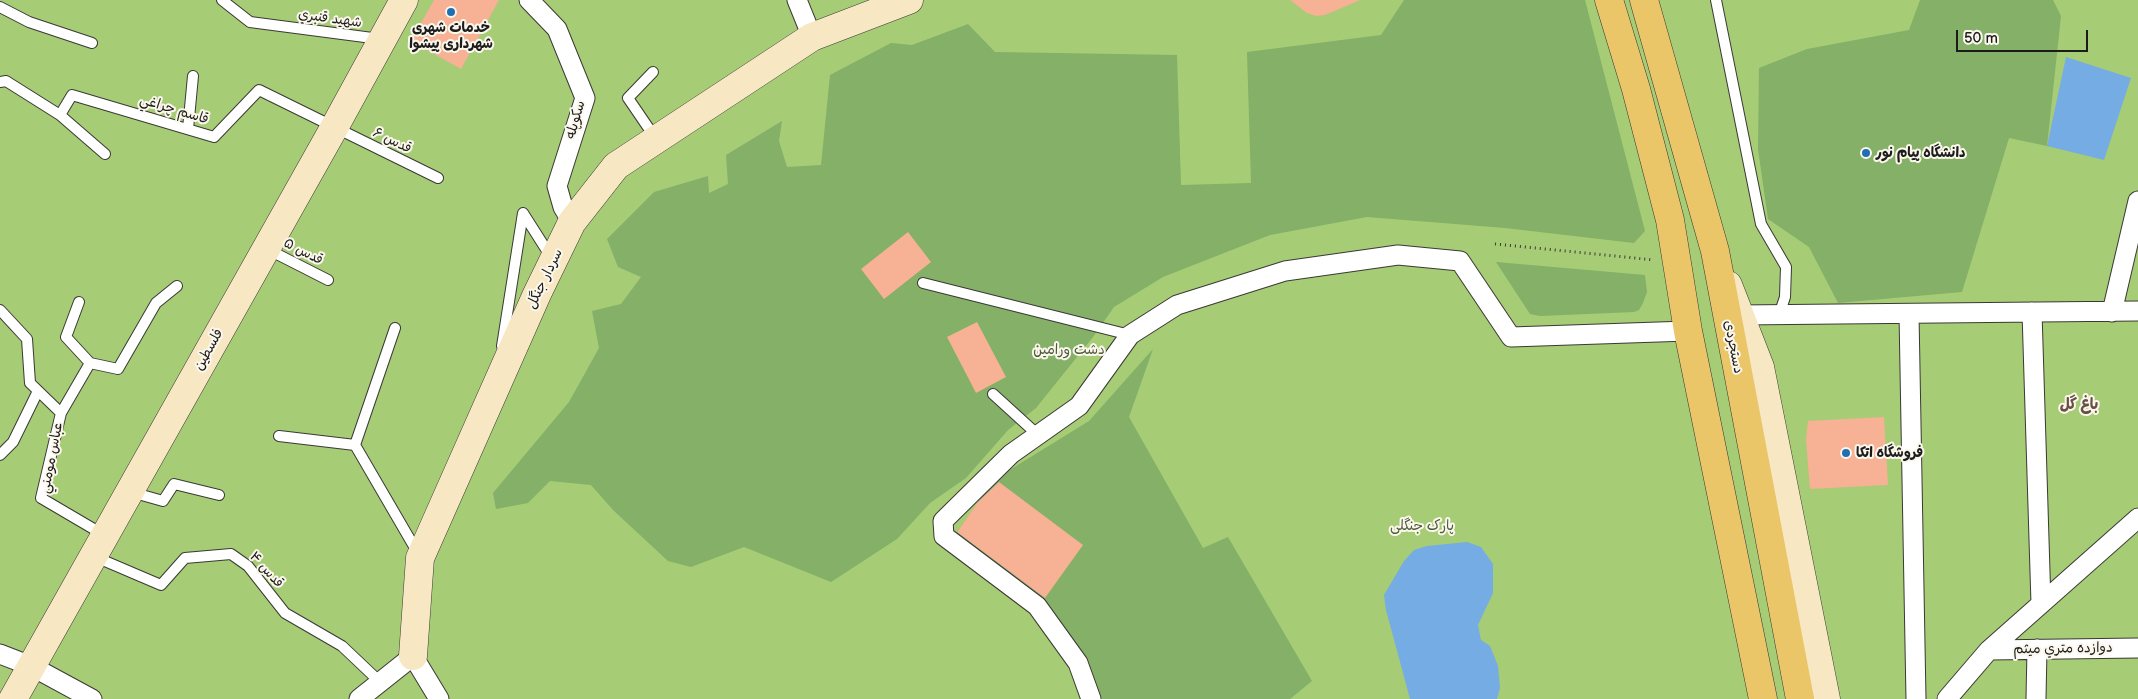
<!DOCTYPE html>
<meta charset="utf-8">
<style>
body{margin:0}
#map{position:relative;width:2138px;height:699px;overflow:hidden;background:#ecdfbe;font-family:"Balsamiq Sans",sans-serif}
canvas{display:block}
.scale{position:absolute;left:1956px;top:30px;width:132px;height:22px;box-sizing:border-box;border:2px solid #1c1c1c;border-top:0;padding-left:6px;font-size:15px;line-height:18px;white-space:nowrap;color:#1c1c1c;-webkit-text-stroke:4px #fbf7ec;paint-order:stroke}
</style>
<div id="map">
<canvas width="2138" height="699"></canvas>
<div class="scale">50 m</div>
</div>
<script>
const ctx = document.querySelector('canvas').getContext('2d');
ctx.lineJoin = 'round';
function fillPath(path, color) { ctx.fillStyle = color; ctx.fill(path, 'evenodd'); }
const toPath = rows => new Path2D(rows.map(r => 'M' + r).join(''));
function stroke(path, color, width, dash) { ctx.strokeStyle = color; ctx.lineWidth = width; ctx.lineCap = dash ? 'butt' : 'round'; ctx.setLineDash(dash || []); ctx.stroke(path); }
function drawText(font, color, halo, rows, align = 'center') {
  ctx.font = font + ' "Balsamiq Sans","Playpen Sans Arabic",sans-serif'; ctx.lineWidth = 4; ctx.setLineDash([]); ctx.textBaseline = 'middle'; ctx.strokeStyle = halo; ctx.fillStyle = color; for (const [text, x, y, turn = 0] of rows) {
    ctx.save(); ctx.translate(x, y); ctx.rotate((+turn || 0) * Math.PI / 180); ctx.textAlign = isNaN(turn) ? turn : align; if (halo) ctx.strokeText(text, 0, 0); ctx.fillText(text, 0, 0); ctx.restore();
  }
}
fillPath(toPath([
 [0,0,2138,0,2138,699,0,699]
]), '#a6cc76');
fillPath(toPath([
 [1404,0,1585,0,1645,231,1634,243,1505,228,1367,217,1270,235,1163,277,1114,307,1093,337,1036,408,1008,430,966,478,930,503,897,539,831,582,744,547,691,567,668,561,613,510,591,485,550,481,528,503,496,509,493,493,569,402,599,348,592,311,621,304,641,277,618,267,607,239,654,192,708,176,709,193,728,184,726,155,782,121,779,141,787,167,821,165,830,75,891,43,912,45,968,24,995,52,1177,55,1181,185,1251,183,1247,52,1381,35],
 [1920,0,2053,0,2061,16,2047,146,2009,138,1962,292,1838,303,1809,247,1768,219,1758,149,1759,68,1807,49,1909,30],
 [1496,262,1645,275,1647,292,1643,303,1639,310,1634,312,1540,316,1530,314],
 [1153,349,1129,417,1203,548,1228,537,1312,681,1290,699,1102,699,1081,653,954,536,995,479,1089,421]
]), '#84b067');
fillPath(toPath([
 [2066,57,2131,78,2104,160,2047,146],
 [1467,542,1481,547,1493,564,1493,593,1478,625,1481,640,1490,646,1498,666,1500,688,1497,699,1410,699,1386,610,1384,595,1404,561,1414,550,1427,546]
]), '#75ace3');
fillPath(toPath([
 [434,0,499,0,461,69,411,41],
 [1290,0,1360,0,1325,15,1316,16,1307,13],
 [908,232,931,262,884,299,861,269],
 [977,322,1006,377,976,393,947,337],
 [1884,417,1888,485,1810,489,1806,440,1808,421],
 [999,482,1083,545,1045,598,957,532,978,502]
]), '#f7b194');
const lane = toPath([
 [222,0,250,22,380,39],
 [1716,0,1761,224,1786,267,1785,297,1779,315],
 [0,7,29,22,92,43],
 [653,72,628,98,656,139],
 [0,82,6,81,60,115,72,95,214,137,259,90,438,178],
 [60,115,105,154],
 [188,129,193,76],
 [267,249,328,280],
 [923,283,1130,335],
 [79,302,66,337,90,363],
 [0,310,27,339,30,383,61,413,41,498,104,535],
 [395,328,355,445,419,555],
 [502,346,523,213,551,257],
 [993,394,1038,435],
 [61,413,90,363,118,369,156,303,177,286],
 [279,436,355,445],
 [0,455,13,442,38,391],
 [131,492,163,501,174,484,219,495],
 [93,556,161,585,185,558,231,554,248,566,285,613,342,646,380,682]
]);
const street = toPath([
 [529,0,557,29,585,98,557,186,563,207,572,222],
 [797,0,812,37],
 [2032,312,2041,604],
 [2112,312,2138,201],
 [1909,314,1916,699],
 [1740,315,2138,311],
 [1989,650,2138,648],
 [0,654,31,666,92,699],
 [359,699,413,656,439,699],
 [1091,699,1078,663,1037,606,944,536,943,521,1011,454,1079,406,1130,335,1177,305,1285,271,1398,255,1460,261,1511,337,1688,331],
 [1947,699,1989,650,2138,518],
 [2036,699,2037,649]
]);
const secondary = toPath([
 [1728,285,1760,367,1826,699],
 [413,656,420,558,537,294,572,222,616,166,812,37,909,0],
 [13,699,334,128,404,0]
]);
const primary = toPath([
 [1609,0,1636,89,1670,220,1688,331,1763,699],
 [1644,0,1715,251,1800,699]
]);
stroke(lane, '#3b3934', 12);
stroke(street, '#3b3934', 21);
stroke(secondary, '#3b3934', 29);
stroke(primary, '#3b3934', 29);
stroke(toPath([
 [1495,244,1654,260]
]), '#3b3934', 3, [1, 4]);
stroke(lane, '#fff', 10);
stroke(street, '#fff', 19);
stroke(secondary, '#f7e8c3', 28);
stroke(primary, '#eac669', 28);
for (const [x, y, r, color] of [
 [451,12,5,"#1f6fb2"],
 [1866,153,5,"#1f6fb2"],
 [1846,453,5,"#1f6fb2"]
]) { const dot = new Path2D(); dot.arc(x, y, r, 0, 2 * Math.PI); ctx.fillStyle = color; ctx.fill(dot); stroke(dot, '#fbf7ec', 2); }
drawText('14px', '#1c1c1c', '#fbf7ec', [
 ["شهيد قنبري",330,19,8],
 ["قاسم چراغي",174,110,17],
 ["سکوپله",576,120,-74],
 ["قدس ۶",392,141,26],
 ["قدس ۵",303,252,27],
 ["سردار جنگل",545,279,-64],
 ["دستجردی",1733,347,79],
 ["فلسطین",209,350,-61],
 ["عباس مومني",52,458,-79],
 ["قدس ۴",266,570,48],
 ["دوازده متري میثم",2063,649,-1]
]);
drawText('bold 14px', '#1c1c1c', '#fbf7ec', [
 ["خدمات شهری",451,28,"center"],
 ["شهرداری پیشوا",451,44,"center"],
 ["دانشگاه پیام نور",1876,153],
 ["فروشگاه اتکا",1856,453]
], 'left');
drawText('14px', '#4c5a3c', '#fbf7ec', [
 ["دشت ورامین",1069,350],
 ["پارک جنگلی",1422,526]
]);
drawText('bold 15px', '#695046', '#fbf7ec', [
 ["باغ گل",2079,405]
]);
</script>
